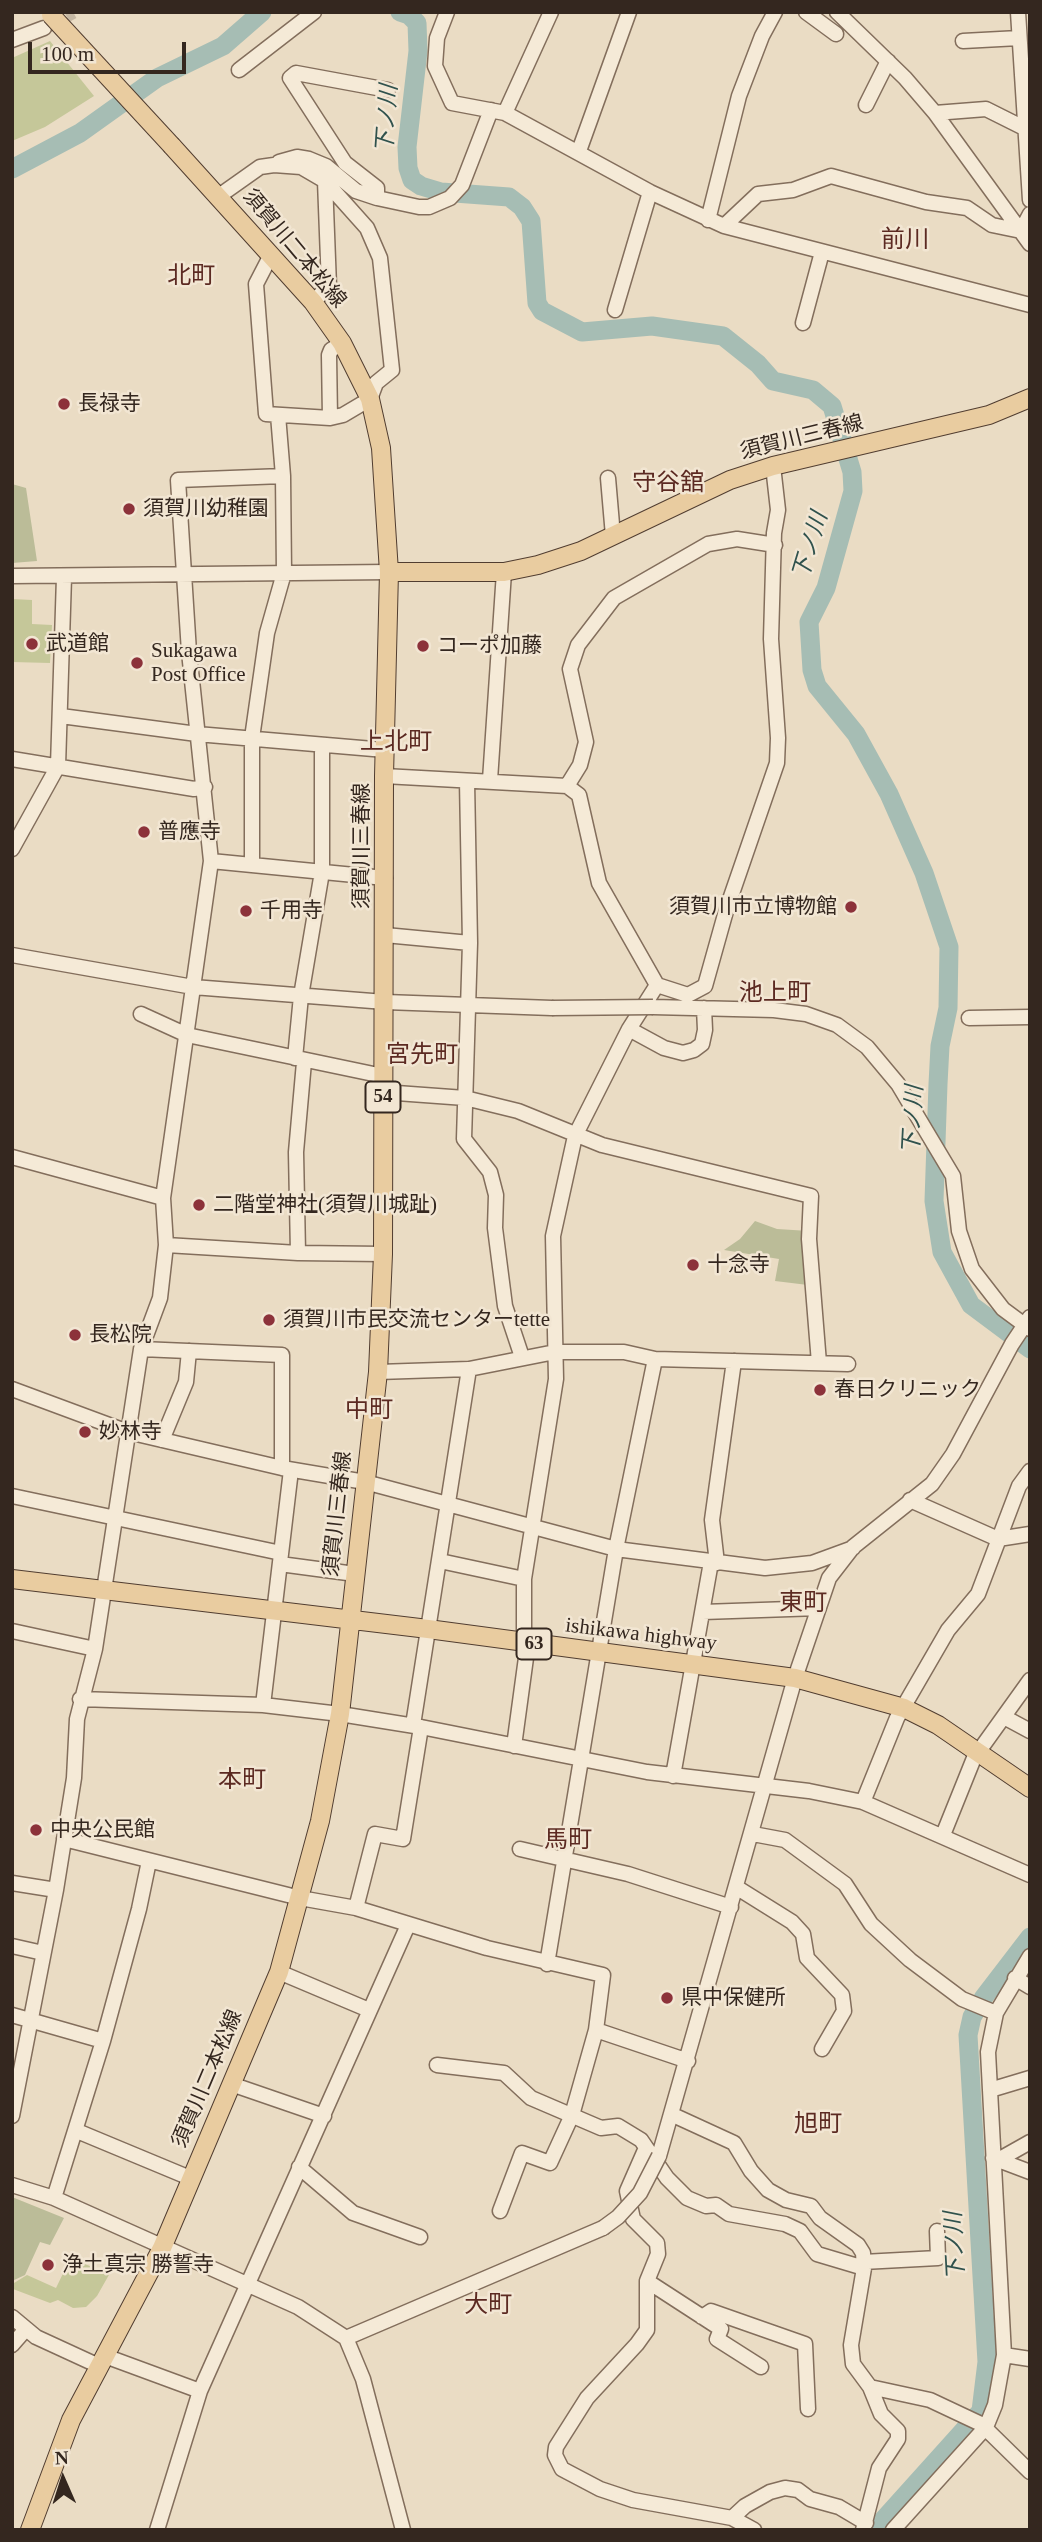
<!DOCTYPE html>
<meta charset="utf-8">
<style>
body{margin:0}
#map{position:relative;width:1042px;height:2542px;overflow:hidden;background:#eadcc4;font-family:"Times New Roman",serif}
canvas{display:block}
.frame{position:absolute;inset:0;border:14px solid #34271f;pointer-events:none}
.north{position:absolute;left:28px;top:2444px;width:70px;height:70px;-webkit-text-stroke:5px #f2e6d3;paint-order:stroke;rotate:357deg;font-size:19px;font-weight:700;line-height:28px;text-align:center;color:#34271f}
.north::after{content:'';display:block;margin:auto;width:24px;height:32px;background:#34271f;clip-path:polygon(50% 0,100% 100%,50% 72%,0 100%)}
.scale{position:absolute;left:28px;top:42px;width:158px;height:32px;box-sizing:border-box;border:4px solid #34271f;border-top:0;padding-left:9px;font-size:21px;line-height:24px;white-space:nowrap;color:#34271f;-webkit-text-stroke:5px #f2e6d3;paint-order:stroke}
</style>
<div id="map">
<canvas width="1042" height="2542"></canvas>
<div class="frame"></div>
<div class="north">N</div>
<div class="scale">100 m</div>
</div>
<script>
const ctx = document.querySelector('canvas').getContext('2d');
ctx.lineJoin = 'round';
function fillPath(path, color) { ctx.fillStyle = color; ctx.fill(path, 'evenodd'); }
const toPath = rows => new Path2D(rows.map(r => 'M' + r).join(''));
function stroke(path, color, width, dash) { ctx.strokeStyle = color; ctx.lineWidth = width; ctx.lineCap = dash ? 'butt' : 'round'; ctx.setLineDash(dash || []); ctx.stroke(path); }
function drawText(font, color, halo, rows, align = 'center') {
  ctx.font = font + ' "Times New Roman","Noto Sans JP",serif'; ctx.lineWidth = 5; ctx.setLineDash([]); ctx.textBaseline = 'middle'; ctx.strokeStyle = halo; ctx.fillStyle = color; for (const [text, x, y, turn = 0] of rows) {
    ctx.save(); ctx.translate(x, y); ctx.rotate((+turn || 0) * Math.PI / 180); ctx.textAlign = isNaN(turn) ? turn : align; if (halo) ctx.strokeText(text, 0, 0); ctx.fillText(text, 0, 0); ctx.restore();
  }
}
fillPath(toPath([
 [50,41,94,96,45,127,12,141,12,58],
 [12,599,32,600,32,624,52,625,50,663,12,662],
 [70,2259,110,2273,97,2296,86,2307,73,2308,58,2300,50,2303,13,2289,14,2283,27,2275,56,2288]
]), '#c5c799');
fillPath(toPath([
 [12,484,26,488,37,561,12,563],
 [755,1221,777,1229,809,1231,808,1285,775,1281,779,1259,724,1250,740,1239],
 [12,2197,64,2218,50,2245,40,2242,25,2275,12,2281]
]), '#bbbc98');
stroke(toPath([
 [400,12,409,15,417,23,418,51,407,147,408,168,412,180,421,186,441,192,509,197,522,207,531,221,537,303,542,311,582,332,652,326,723,336,758,364,773,381,813,390,832,406,852,472,853,491,826,588,809,622,812,670,817,686,856,734,889,794,924,873,949,947,948,1008,940,1046,938,1084,934,1201,942,1252,971,1305,1030,1349],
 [12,169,80,133,157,78,223,46,262,12],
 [874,2530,981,2411,987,2362,968,2035,972,2017,984,1997,1030,1937]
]), '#a6bdb4', 19);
stroke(toPath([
 [48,26,73,12]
]), '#c6b8a3', 14, [14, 7]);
const minor = toPath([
 [447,12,437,38,435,66,452,103,505,113,650,192,724,226,1030,305],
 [806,12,836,34],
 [837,12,905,78,935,113,1030,244],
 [1018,12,1030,200],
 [12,40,44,28],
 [963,41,1019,38],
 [239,70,314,12],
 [866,105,888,61],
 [505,113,551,12],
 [935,113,986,109,1024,128,1030,128],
 [579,151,629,12],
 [279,162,297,157,309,159,326,166,356,191,377,198,377,188,345,163,290,78,296,73,388,90],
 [219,196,260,167,274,165,301,167,325,181,367,228,380,258,392,370,376,383,370,399,343,415,330,418,266,414,256,284,271,255],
 [377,198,419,207,429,207,450,198,462,185,491,110],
 [708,220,739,96,762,36,775,12],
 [724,226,758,194,793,190,831,176,926,202,967,208,992,225,1021,231,1030,214],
 [313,302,329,286,325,181],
 [615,310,650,192],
 [803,323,822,252],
 [330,418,329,355,331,350,342,343],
 [608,478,613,536],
 [12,576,389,572],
 [61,716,197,734,385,750],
 [12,759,194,789,205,787],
 [384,776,567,786,579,795,599,883,657,985,688,995,705,986,726,911,777,763,778,738,771,639,774,533,778,510,773,466],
 [490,780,504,572],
 [467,781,470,943,464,1139,490,1172,496,1195,495,1228,505,1306,522,1357],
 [567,786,580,765,586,742,570,669,578,645,614,598,708,544,737,539,775,545],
 [12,849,58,766,64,577],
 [211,861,385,878],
 [252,864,252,738,267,633,284,573,283,476,278,415],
 [385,935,470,943],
 [12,955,193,987,385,1002,552,1008],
 [653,1007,774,1010,806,1014,837,1025,867,1047,898,1084,953,1176,959,1231,972,1269,1003,1309,1030,1329],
 [141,1014,187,1035,383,1076],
 [969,1018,1030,1017],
 [629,1029,664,1048,683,1053,694,1050,702,1044,705,1030,704,1008],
 [295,1058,301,996,322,872,322,746],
 [383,1092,465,1098,518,1111,602,1145,811,1196,809,1239,819,1363],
 [12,1157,163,1198],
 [166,1245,298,1253,383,1254],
 [298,1253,296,1152,304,1062],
 [141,1349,282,1355,282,1468],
 [378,1372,469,1369,555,1352,624,1352,655,1359,848,1364],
 [12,1389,128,1432,282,1468,365,1482,616,1549,765,1568,812,1563,853,1548],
 [162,1440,186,1382,189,1351],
 [12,1496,281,1553],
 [910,1500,998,1539,1030,1534],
 [440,1561,524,1579],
 [717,1563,712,1520,734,1361],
 [280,1564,355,1574],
 [703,1612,819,1608],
 [12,1631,95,1649],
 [524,1642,524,1579,556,1379,553,1236,575,1136,629,1029,657,985],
 [80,1699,263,1705,340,1714,421,1727,647,1772,809,1791,863,1802,1030,1875],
 [263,1705,291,1470],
 [1004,1717,1030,1731],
 [413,1725,469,1369],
 [514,1746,528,1643],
 [673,1776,711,1562],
 [863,1802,897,1718,948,1630,978,1594,1019,1486,1030,1471],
 [753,1834,785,1840,845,1884,871,1924,910,1960,962,1999,996,2013],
 [943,1835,974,1758,1030,1680],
 [64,1839,300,1898,356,1908,487,1948,603,1975,596,2030,572,2115,550,2163,522,2153,500,2211],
 [520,1849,628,1874,731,1907],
 [12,1883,56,1890],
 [736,1887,792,1922,803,1934,807,1958,842,1995,844,2011,822,2049],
 [356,1908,375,1834,403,1839,421,1727],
 [12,1946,43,1953],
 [547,1964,616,1549,655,1359],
 [279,1972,369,2010],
 [1015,1978,1030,1987],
 [12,2015,103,2041],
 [596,2030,688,2061],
 [437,2065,504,2073,531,2098,601,2128,618,2126,641,2140,667,2178,687,2198,706,2206,716,2205,729,2214,785,2224,800,2231,817,2254,864,2268,851,2345,853,2364,870,2387,881,2414,898,2431,898,2439,879,2468,863,2530],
 [231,2084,324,2116],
 [990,2090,1030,2078],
 [673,2115,734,2143,751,2171,768,2190,786,2200,811,2206,820,2218,858,2245,863,2253,864,2268],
 [12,2116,56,1890,74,1778,77,1719,95,1649,141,1349,160,1298,166,1245,163,1198,211,861,189,652,178,480,283,476],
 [77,2131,190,2178],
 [645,2150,627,2191,633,2219,657,2243,658,2254,647,2281,647,2330,637,2344,587,2398,556,2447,555,2455,562,2469,600,2489,633,2500,732,2518,754,2530],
 [659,2156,795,1678,829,1578,853,1547,932,1484,953,1454,1012,1344,1030,1317],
 [993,2158,1030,2172],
 [998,2160,1030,2142],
 [299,2167,353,2213,420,2237],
 [12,2185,54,2198,298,2307,346,2338,363,2379,403,2530],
 [54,2198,103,2041,139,1909,149,1861],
 [863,2262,938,2258,937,2231],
 [647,2281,721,2329,717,2339,761,2367],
 [12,2317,36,2337,99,2366],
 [702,2317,711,2311,805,2344,808,2409],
 [346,2338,603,2228],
 [12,2345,26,2329],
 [1004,2355,1030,2359],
 [105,2356,200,2391],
 [870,2387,930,2400,981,2424,1030,2472],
 [732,2518,745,2506,770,2492,785,2488,798,2490,810,2499,839,2507,866,2523],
 [157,2530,200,2391,408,1925],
 [893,2530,986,2427,995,2405,1004,2355,988,2052,996,2013,1030,1956]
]);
const major = toPath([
 [389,572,504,572,538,565,581,551,730,480,773,466,989,415,1030,398],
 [12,1579,428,1629,795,1678,904,1708,938,1725,1030,1788],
 [30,2530,71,2420,162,2248,279,1972,320,1821,340,1714,378,1372,383,1254,384,776,389,572,381,448,370,399,342,343,313,302,172,146]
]);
stroke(minor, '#836e5c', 17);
stroke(major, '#513d30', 20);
stroke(minor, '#f5ead7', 14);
stroke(major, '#e9cca0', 18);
const minorBridge = toPath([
 [552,1008,653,1007],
 [603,2228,618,2217,640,2193,659,2156]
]);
const majorBridge = toPath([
 [51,15,172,146]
]);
stroke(minorBridge, '#836e5c', 17, []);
stroke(majorBridge, '#513d30', 20, []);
stroke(minorBridge, '#f5ead7', 14);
stroke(majorBridge, '#e9cca0', 18);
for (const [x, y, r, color] of [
 [64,404,7,"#8c323a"],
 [129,509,7,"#8c323a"],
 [32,644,7,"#8c323a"],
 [423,646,7,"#8c323a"],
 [137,663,7,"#8c323a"],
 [144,832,7,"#8c323a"],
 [851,907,7,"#8c323a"],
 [246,911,7,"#8c323a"],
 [199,1205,7,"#8c323a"],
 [693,1265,7,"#8c323a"],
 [269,1320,7,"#8c323a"],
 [75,1335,7,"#8c323a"],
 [820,1390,7,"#8c323a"],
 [85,1432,7,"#8c323a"],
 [36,1830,7,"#8c323a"],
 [667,1998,7,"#8c323a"],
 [48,2265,7,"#8c323a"]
]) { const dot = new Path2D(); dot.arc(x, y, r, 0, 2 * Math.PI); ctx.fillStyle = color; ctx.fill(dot); stroke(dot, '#f2e6d3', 2.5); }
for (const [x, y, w] of [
 [383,1097,35],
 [534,1644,35]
]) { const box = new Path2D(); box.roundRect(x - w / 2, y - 15.5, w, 31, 5); ctx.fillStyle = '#f2e6d3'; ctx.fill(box); stroke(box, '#34271f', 2); }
drawText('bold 19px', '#34271f', null, [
 ["54",383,1097],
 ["63",534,1644]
]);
drawText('21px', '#34271f', '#f2e6d3', [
 ["須賀川二本松線",294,249,50],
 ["須賀川三春線",802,438,-14],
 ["須賀川三春線",362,846,-90],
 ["須賀川三春線",338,1514,-84],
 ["ishikawa highway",641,1635,7],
 ["須賀川二本松線",208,2079,-67]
]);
drawText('21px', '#34271f', '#f2e6d3', [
 ["長禄寺",78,404],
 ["須賀川幼稚園",143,509],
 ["武道館",46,644],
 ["コーポ加藤",437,646],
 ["Sukagawa",151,651],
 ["Post Office",151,675],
 ["普應寺",158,832],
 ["須賀川市立博物館",837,907,"right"],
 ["千用寺",260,911],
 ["二階堂神社(須賀川城趾)",213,1205],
 ["十念寺",707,1265],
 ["須賀川市民交流センターtette",283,1320],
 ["長松院",89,1335],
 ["春日クリニック",834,1390],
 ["妙林寺",99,1432],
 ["中央公民館",50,1830],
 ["県中保健所",681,1998],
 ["浄土真宗 勝誓寺",62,2265]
], 'left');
drawText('italic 23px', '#30524d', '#f2e6d3', [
 ["下ノ川",388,119,-86],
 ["下ノ川",811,546,-73],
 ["下ノ川",914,1120,-87],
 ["下ノ川",956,2246,-93]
]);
drawText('24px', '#5c2a22', '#f2e6d3', [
 ["前川",905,241],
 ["北町",191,277],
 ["守谷舘",668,484],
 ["上北町",396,743],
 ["池上町",775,994],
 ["宮先町",422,1056],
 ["中町",369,1411],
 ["東町",803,1604],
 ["本町",242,1781],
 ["馬町",568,1841],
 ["旭町",818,2125],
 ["大町",488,2306]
]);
</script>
